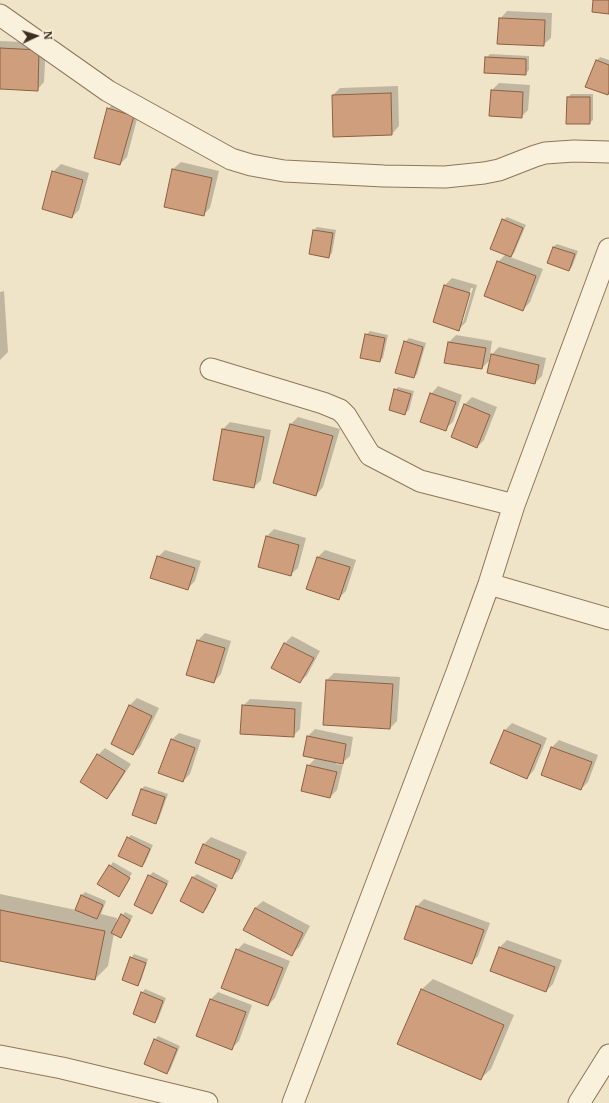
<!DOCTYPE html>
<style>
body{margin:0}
#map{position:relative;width:609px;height:1103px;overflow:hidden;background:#f0e4c8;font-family:Merriweather,serif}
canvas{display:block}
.north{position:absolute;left:16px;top:16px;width:40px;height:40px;-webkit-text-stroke:3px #f7eed8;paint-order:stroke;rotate:86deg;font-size:11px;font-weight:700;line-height:16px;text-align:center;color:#3d2e20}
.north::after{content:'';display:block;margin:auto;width:14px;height:18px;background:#3d2e20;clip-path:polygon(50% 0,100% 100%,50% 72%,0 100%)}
</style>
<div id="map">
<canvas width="609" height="1103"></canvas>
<div class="north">N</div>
</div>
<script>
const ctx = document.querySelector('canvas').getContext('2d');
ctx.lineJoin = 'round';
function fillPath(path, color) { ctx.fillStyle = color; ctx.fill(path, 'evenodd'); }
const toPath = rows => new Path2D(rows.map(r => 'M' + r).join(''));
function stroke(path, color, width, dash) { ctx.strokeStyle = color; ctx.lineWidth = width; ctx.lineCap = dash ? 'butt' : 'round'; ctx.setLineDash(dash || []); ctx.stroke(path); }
fillPath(toPath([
 [507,11,552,13,551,38,543,45,500,19],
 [0,41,46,43,44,82,37,90,0,88],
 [490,54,529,56,529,70,525,74,486,58],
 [600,57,609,60,609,92,607,94,587,86,597,60],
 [499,83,530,85,528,110,521,117,492,90],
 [398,86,399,126,392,134,334,136,333,95,340,88],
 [571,94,593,94,593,120,589,123,568,97],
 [115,102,140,108,127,157,120,164,108,109],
 [181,162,219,171,210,208,203,215,173,169],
 [61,164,89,173,79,210,72,217,53,172],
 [507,217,526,225,514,253,510,257,543,269,530,302,523,310,498,262,506,254,503,220],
 [317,227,336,230,332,253,328,257,314,230],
 [557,244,578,251,572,267,569,270,548,263,553,247],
 [452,278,477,285,466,322,459,329,434,322,445,285],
 [471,288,473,288,463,322,461,322],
 [4,291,8,352,0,360,0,292],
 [370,331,388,335,383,358,379,361,366,335],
 [456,335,492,341,489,361,482,368,449,342],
 [409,338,426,343,417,374,414,377,405,342],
 [499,347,546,358,542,376,535,383,488,373,492,354],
 [438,386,462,395,453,422,445,429,431,394],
 [398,387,414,391,409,410,405,413,395,390],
 [472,397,497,407,484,440,477,447,465,404],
 [298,417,340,429,323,487,316,495,291,424],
 [230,422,271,430,261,480,254,487,214,479,223,429],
 [274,529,306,538,298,568,290,575,267,536],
 [165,550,201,561,195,581,188,588,158,557],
 [325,550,356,560,346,591,339,598,307,588,318,557],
 [205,633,231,641,221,674,214,682,198,640],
 [292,636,320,651,307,675,300,682,284,644],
 [334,673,400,677,397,721,390,728,327,680],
 [137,698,159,708,140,747,133,754,112,743,130,705],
 [250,699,302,702,300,729,293,736,243,706],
 [512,723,547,738,534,770,527,778,491,763,505,730],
 [315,729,353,737,350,756,342,763,337,762,336,764,343,765,337,790,330,797,308,766,316,758,308,736],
 [179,733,201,740,190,774,183,781,171,740],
 [559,740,598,755,588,782,581,789,542,774,552,747],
 [105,748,131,764,114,790,107,798,98,755],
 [145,786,168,794,159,819,156,822,141,789],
 [131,835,153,845,145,863,142,866,128,838],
 [211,837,247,852,239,870,232,877,197,862,204,844],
 [113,862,132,873,119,896,110,866],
 [153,872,169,881,155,909,152,913,149,876],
 [197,874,218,885,207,908,203,912,181,900,193,877],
 [85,892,106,901,101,914,117,918,116,925,125,912,133,916,124,933,120,937,114,933,108,966,95,979,0,960,0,894,76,910,81,896],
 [424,899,490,923,478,956,471,963,405,939,417,906],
 [263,901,310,926,299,947,292,954,255,908],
 [507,940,562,960,553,984,546,991,500,947],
 [244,943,290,961,275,998,268,1005,237,950],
 [134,954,148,959,141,981,138,984,131,958],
 [433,979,514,1015,491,1069,480,1079,399,1043,422,989],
 [145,989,166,998,158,1019,155,1022,142,993],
 [218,992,252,1005,239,1041,232,1048,211,999],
 [158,1036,180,1046,170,1070,166,1073,155,1040]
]), '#0003');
const building = toPath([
 [593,0,609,0,609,14,592,12,593,0],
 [499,18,545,20,544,46,497,44,499,18],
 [0,48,39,50,38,91,0,89,0,48],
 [485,57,526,59,526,75,484,73,485,57],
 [596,60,609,65,609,91,608,95,585,87,596,60],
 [491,90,523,92,522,118,489,116,491,90],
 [391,93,392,135,333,137,332,95,391,93],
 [567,97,590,97,590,124,566,124,567,97],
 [107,108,134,116,120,165,94,158,107,108],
 [172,169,212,178,204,216,164,207,172,169],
 [52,171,83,180,72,218,42,209,52,171],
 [502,219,523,228,511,257,490,249,502,219],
 [313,230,333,233,329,258,309,254,313,230],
 [553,247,575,254,569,271,547,263,553,247],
 [497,261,536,276,523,311,484,296,497,261],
 [444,285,470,293,459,331,433,322,444,285],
 [365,334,385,338,380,362,360,358,365,334],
 [404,341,423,347,414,378,395,373,404,341],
 [448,342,486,348,482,369,444,363,448,342],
 [491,354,539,365,535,384,487,373,491,354],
 [394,389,411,394,405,415,389,410,394,389],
 [430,393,456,402,446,431,420,422,430,393],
 [464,404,490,415,477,448,451,437,464,404],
 [290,424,333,436,316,496,273,483,290,424],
 [222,429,264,437,254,488,213,480,222,429],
 [266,536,299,545,291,576,258,567,266,536],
 [157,556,195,568,188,590,150,578,157,556],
 [317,557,350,567,339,600,306,589,317,557],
 [197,640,225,648,214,683,186,675,197,640],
 [284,643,314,658,300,683,271,668,284,643],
 [326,680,393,684,390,729,323,725,326,680],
 [129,705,152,716,133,755,111,744,129,705],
 [242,705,295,709,294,737,240,734,242,705],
 [504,730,541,745,527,779,490,763,504,730],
 [307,736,346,744,343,764,303,756,307,736],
 [171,739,195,748,183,782,158,773,171,739],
 [551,747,592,762,581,790,541,775,551,747],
 [97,754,125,771,107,799,80,782,97,754],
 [307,765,337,772,330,798,301,791,307,765],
 [141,789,165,797,156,824,132,815,141,789],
 [127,837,150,849,142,867,118,856,127,837],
 [203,844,240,860,232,879,195,863,203,844],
 [109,865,130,878,119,897,97,884,109,865],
 [148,875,167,884,152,914,134,905,148,875],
 [192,877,216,889,203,913,180,901,192,877],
 [81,895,103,905,97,919,75,910,81,895],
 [416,906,484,930,472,964,404,939,416,906],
 [255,908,303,933,292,956,243,930,255,908],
 [0,910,105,931,95,980,0,961,0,910],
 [121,914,130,920,121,938,111,933,121,914],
 [499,947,555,967,546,992,490,971,499,947],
 [236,949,283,968,268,1006,221,988,236,949],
 [130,957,146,963,138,986,122,980,130,957],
 [421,989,504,1025,481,1080,397,1044,421,989],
 [141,992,163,1001,155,1023,133,1014,141,992],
 [210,999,246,1012,232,1050,196,1036,210,999],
 [154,1039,177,1049,167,1074,144,1064,154,1039]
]);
fillPath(building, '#cf9f7d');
stroke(building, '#8d5f41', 1);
const minor = toPath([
 [0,15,108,91,231,159,251,165,284,171,384,176,445,177,484,173,499,170,535,156,545,153,574,151,609,152],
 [211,369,323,403,340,410,346,416,370,455,420,481,514,505],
 [489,584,609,619],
 [0,1056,62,1068,207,1103],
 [293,1103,457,672,489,584,514,505,609,249],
 [579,1103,609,1055]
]);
stroke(minor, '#8d765c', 23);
stroke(minor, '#faf1dc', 21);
</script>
